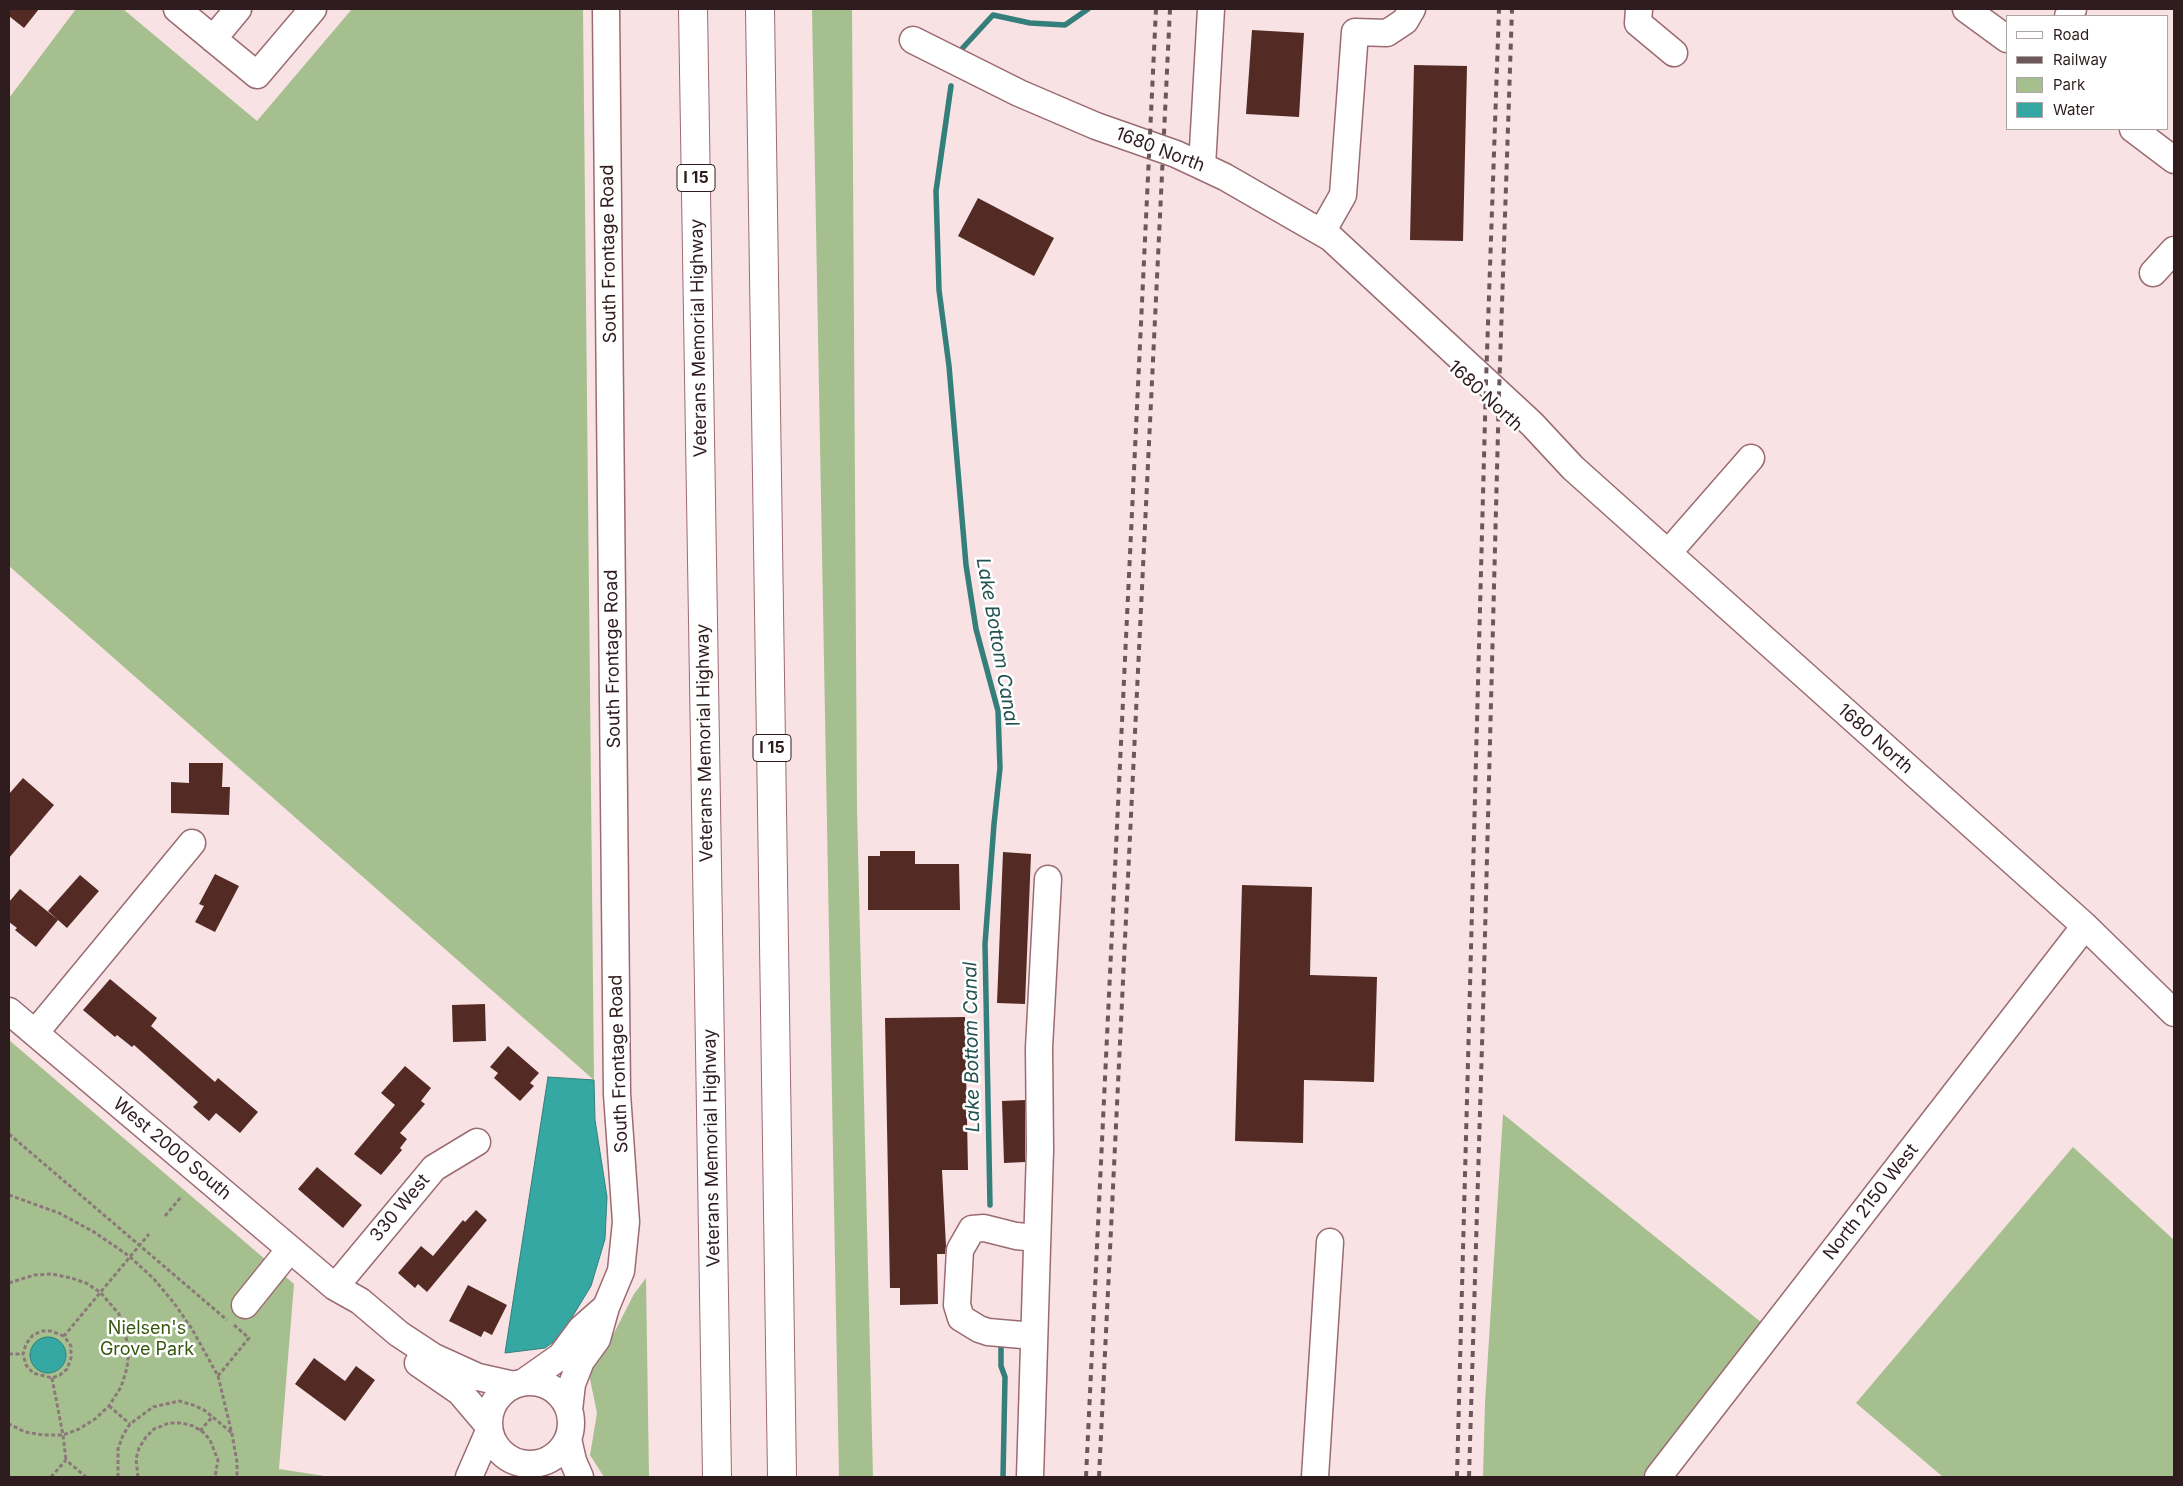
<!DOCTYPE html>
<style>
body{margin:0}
#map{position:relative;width:2183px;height:1486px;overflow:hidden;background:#f8e2e4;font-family:Inter,sans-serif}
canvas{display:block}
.frame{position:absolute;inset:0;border:10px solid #2f1c1e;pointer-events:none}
.legend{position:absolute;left:2006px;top:15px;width:162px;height:115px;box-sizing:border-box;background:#fff;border:1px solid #aca4a5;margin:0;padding:6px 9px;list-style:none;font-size:15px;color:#2f1c1e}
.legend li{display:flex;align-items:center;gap:10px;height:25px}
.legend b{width:25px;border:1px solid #aca4a5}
</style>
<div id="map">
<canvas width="2183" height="1486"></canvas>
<div class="frame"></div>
<ul class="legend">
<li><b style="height:6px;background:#fff"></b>Road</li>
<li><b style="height:6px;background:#6c585a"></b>Railway</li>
<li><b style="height:14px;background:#a5c08e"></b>Park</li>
<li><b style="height:14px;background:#36a8a3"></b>Water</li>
</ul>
</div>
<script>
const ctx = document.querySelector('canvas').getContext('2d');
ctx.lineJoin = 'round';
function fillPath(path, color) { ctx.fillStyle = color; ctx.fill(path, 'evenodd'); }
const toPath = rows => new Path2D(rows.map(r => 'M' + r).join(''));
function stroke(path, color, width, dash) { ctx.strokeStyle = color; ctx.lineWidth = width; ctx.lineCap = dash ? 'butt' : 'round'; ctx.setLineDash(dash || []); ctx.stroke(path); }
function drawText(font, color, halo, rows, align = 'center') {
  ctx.font = font + ' Inter,sans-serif'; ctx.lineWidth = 5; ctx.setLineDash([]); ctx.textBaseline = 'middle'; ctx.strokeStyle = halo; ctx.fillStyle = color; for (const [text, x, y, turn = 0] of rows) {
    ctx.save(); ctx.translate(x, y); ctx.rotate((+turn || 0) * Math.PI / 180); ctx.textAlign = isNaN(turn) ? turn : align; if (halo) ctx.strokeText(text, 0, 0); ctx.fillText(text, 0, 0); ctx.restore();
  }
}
fillPath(toPath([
 [76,9,123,9,257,121,352,9,583,9,594,1080,9,566,9,98],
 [812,9,852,9,857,808,873,1477,839,1477],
 [9,1040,294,1284,279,1469,331,1477,9,1477],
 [1503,1114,1762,1323,1645,1477,1483,1477,1485,1403],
 [2073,1147,2174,1240,2174,1477,1943,1477,1856,1403],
 [646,1278,649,1477,604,1477,590,1455,597,1413,589,1374,611,1339,634,1294]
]), '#a5c08e');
const water = toPath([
 [548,1077,594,1080,595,1120,607,1197,605,1239,591,1286,560,1337,545,1348,505,1353,548,1077],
 '30 1355a18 18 0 1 1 36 0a18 18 0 1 1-36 0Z'
]);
fillPath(water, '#36a8a3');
stroke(water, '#347e7b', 1);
stroke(toPath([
 [959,52,993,15,1030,23,1065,25,1088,9],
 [951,86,936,191,939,290,949,366,966,565,976,629,998,711,1000,768,994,824,985,944,990,1205],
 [1001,1345,1001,1366,1005,1377,1003,1477]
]), '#347e7b', 5.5);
fillPath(toPath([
 [9,9,39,9,24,28,9,16],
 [1252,30,1304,33,1299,117,1246,114],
 [1414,65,1467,66,1463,241,1410,240],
 [978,198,1054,238,1034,276,958,236],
 [189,763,223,763,222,787,230,787,229,815,171,813,171,782,189,783],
 [23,778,54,805,9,858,9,794],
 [880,851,915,851,915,864,959,864,960,910,868,910,868,856,880,856],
 [1003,852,1031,854,1025,1004,997,1003],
 [215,874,239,886,215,932,195,922,204,906,199,904],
 [80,875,99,891,67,928,48,911],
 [1242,885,1312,887,1310,975,1377,977,1374,1082,1304,1080,1303,1143,1235,1141],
 [20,889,58,920,36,947,15,930,17,928,9,922,9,902],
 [110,979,157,1018,151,1026,215,1082,218,1078,258,1112,240,1133,216,1113,209,1121,193,1107,198,1102,134,1045,132,1047,117,1035,115,1037,83,1010],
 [485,1004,486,1041,453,1042,452,1005],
 [965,1017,968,1170,942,1170,946,1246,945,1254,937,1254,938,1304,900,1305,900,1288,890,1288,885,1018],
 [508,1046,539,1073,530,1083,534,1086,520,1101,494,1078,498,1073,490,1067],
 [405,1066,431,1088,421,1101,425,1104,400,1133,407,1139,400,1148,402,1150,381,1175,354,1154,395,1105,381,1093],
 [1025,1100,1025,1162,1004,1163,1002,1101],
 [317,1167,362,1205,343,1228,298,1189],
 [476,1210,487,1220,427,1292,418,1284,415,1288,398,1273,421,1246,433,1256,463,1220,465,1222],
 [468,1285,507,1305,492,1335,484,1331,481,1337,449,1321],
 [314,1358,345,1381,356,1366,375,1380,345,1421,295,1384]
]), '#542b24');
const minor = toPath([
 [177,9,257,75,313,9],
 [1639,9,1638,23,1674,53],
 [1966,9,2007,39],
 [2068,16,2073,9],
 [213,39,238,9],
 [913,40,1019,93,1096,126,1176,154,1225,177,1331,238,1532,424,1573,468,2085,926,2174,1013],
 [2133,129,2174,160],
 [1202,166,1211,9],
 [1322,232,1343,195,1355,32,1387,33,1405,21,1412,9],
 [2153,273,2174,250],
 [1668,553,1751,458],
 [9,1011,335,1287,360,1301,399,1334,434,1357,478,1377,514,1385],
 [35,1033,192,843],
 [335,1287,434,1168,477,1142],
 [245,1305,290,1249],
 [1034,1336,988,1332,979,1329,961,1318,957,1305,960,1250,972,1229,984,1228,1016,1236,1036,1238],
 [418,1363,460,1392,488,1425],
 '489 1423a41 41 0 1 1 82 0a41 41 0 1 1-82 0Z',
 [524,1382,561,1356,581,1329,606,1307],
 [569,1410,572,1384,581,1361,597,1339,606,1307,621,1271,626,1222,617,1094,606,9],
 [568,1439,573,1461,580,1477],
 [469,1477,489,1431],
 [1030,1477,1040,1150,1039,1048,1048,879],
 [1315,1477,1330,1242],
 [1658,1477,2085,926]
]);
const highway = toPath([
 [693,9,717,1477],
 [760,9,782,1477]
]);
stroke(minor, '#9b6b71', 29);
stroke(highway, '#9b6b71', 30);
stroke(toPath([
 [9,1134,227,1320],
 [9,1195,59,1213,94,1232,129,1256,153,1278,174,1303,192,1329,218,1376,232,1434,237,1462,237,1477],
 [165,1216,182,1196],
 [9,1283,34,1275,52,1274,71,1278,86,1283,100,1292,119,1314,129,1348,127,1368,121,1387,109,1406,95,1419,79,1429,63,1435,43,1435,25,1432,9,1424],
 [64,1336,51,1331,42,1331,33,1335,26,1344,23,1354,26,1365,33,1373,52,1378,60,1375,67,1369,71,1358,71,1346,64,1336,149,1234],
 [9,1354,23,1354],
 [218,1376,249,1338,234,1325],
 [52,1378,63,1435,66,1460],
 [109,1406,130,1424],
 [200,1431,213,1416],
 [51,1477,66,1460,86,1477],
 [118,1477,118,1449,123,1435,130,1424,153,1407,179,1401,193,1405,204,1410,232,1433],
 [138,1477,136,1459,139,1448,146,1437,154,1429,169,1423,182,1423,193,1426,203,1432,210,1440,218,1460,215,1477]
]), '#8c787a', 3, [4, 2.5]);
stroke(minor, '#fff', 26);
stroke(highway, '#fff', 28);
stroke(toPath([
 [1086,1477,1156,9],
 [1099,1477,1170,9],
 [1457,1477,1486,382,1499,9],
 [1469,1477,1483,1012,1499,393,1512,9]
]), '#6c585a', 4, [6, 6]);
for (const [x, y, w] of [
 [696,178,38],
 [772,748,38]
]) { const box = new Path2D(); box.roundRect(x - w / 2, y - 13.5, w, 27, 4); ctx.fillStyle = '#fff'; ctx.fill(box); stroke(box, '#2f1c1e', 1); }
drawText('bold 16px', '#2f1c1e', null, [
 ["I 15",696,178],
 ["I 15",772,748]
]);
drawText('18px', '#2f1c1e', '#fff', [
 ["1680 North",1160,150,21],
 ["South Frontage Road",609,254,-91],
 ["Veterans Memorial Highway",699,338,-91],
 ["1680 North",1485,396,43],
 ["South Frontage Road",613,659,-91],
 ["1680 North",1875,739,42],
 ["Veterans Memorial Highway",705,743,-91],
 ["South Frontage Road",619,1064,-92],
 ["Veterans Memorial Highway",712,1148,-91],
 ["West 2000 South",172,1149,40],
 ["North 2150 West",1871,1202,-52],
 ["330 West",400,1208,-50]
]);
drawText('18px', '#375710', '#fff', [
 ["Nielsen's",147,1329],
 ["Grove Park",147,1350]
]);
drawText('italic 19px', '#235250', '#fff', [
 ["Lake Bottom Canal",997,642,80],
 ["Lake Bottom Canal",972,1047,-91]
]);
</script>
